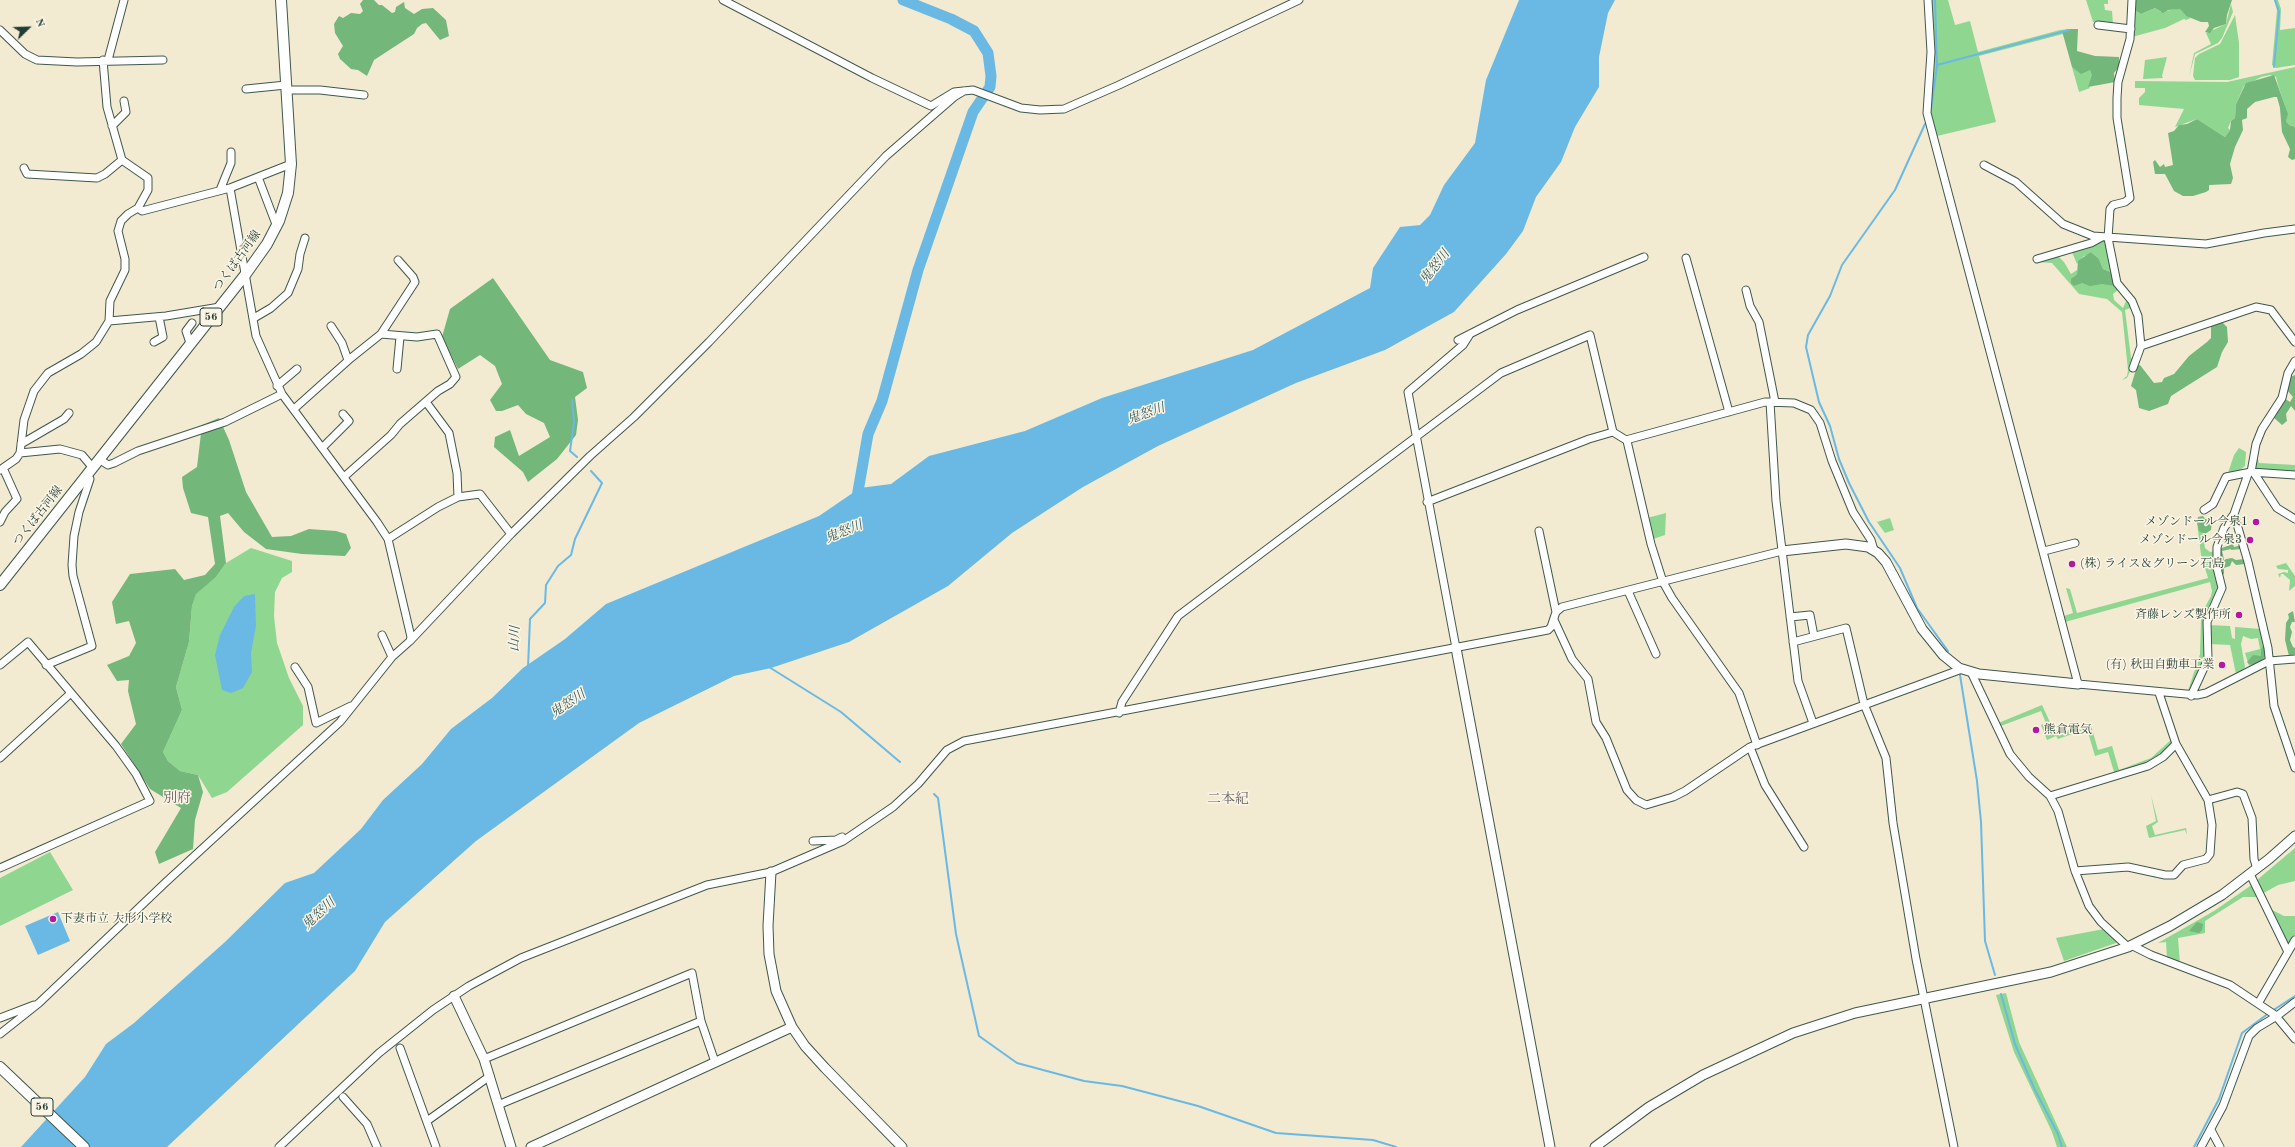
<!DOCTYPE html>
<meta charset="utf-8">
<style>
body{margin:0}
#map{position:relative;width:2295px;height:1147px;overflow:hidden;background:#f2ebd1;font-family:"Old Standard TT",serif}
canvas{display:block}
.north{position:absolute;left:8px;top:8px;width:40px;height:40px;-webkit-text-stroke:3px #fcf5e5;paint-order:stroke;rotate:67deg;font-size:11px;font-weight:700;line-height:16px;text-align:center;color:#1f3d34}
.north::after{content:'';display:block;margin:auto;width:14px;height:18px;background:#1f3d34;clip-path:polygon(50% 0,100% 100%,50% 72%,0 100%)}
</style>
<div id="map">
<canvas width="2295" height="1147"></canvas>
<div class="north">N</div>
</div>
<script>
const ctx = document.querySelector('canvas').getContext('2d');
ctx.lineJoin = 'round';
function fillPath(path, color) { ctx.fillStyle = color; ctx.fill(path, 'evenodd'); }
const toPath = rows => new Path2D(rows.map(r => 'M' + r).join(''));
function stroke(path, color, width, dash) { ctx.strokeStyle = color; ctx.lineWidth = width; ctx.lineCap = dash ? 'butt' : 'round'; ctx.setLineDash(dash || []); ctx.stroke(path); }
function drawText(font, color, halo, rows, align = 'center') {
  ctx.font = font + ' "Old Standard TT","Noto Serif JP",serif'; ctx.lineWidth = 3; ctx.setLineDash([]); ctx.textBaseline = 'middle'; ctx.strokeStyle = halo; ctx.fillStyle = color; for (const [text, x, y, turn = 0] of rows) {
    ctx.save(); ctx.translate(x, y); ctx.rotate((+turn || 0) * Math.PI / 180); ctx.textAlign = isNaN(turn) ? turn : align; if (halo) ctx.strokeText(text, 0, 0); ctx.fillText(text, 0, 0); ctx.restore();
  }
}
fillPath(toPath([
 [1931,0,1948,0,1955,25,1970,21,1978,52,2060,30,2071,29,2062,31,2063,34,1979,56,1996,122,1937,136,1930,115],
 [2086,0,2108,0,2108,4,2104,4,2105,10,2112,11,2113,24,2093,22],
 [2274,0,2278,0,2281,9,2280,30,2295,28,2295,65,2276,68,2272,65,2277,10],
 [2231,4,2233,12,2222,38,2218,43,2195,54,2189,77,2194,53,2211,44,2206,33,2226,24],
 [2155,8,2161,12,2180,8,2185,15,2191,18,2186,20,2184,19,2165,28,2132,37,2134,10,2141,14],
 [2235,15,2239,43,2239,77,2230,80,2195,80,2193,76,2195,58,2199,54,2220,44],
 [2167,57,2162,76,2163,78,2143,79,2145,60],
 [2072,67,2090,70,2093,75,2089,87,2090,88,2079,92],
 [2295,67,2295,127,2289,125,2286,121,2287,112,2278,85,2276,77,2270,75,2261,77,2244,86,2236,104,2235,118,2231,121,2228,128,2230,130,2225,137,2197,119,2175,127,2184,109,2139,105,2139,98,2145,92,2145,88,2135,88,2135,81,2227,82],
 [2103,240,2106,241,2113,273,2103,269,2099,259,2091,252,2089,255,2084,256,2077,264,2071,250],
 [2058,256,2064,262,2071,274,2077,270,2077,274,2073,277,2076,285,2080,283,2116,284,2133,307,2125,310,2131,358,2136,358,2127,378,2122,380,2127,376,2128,370,2122,312,2107,299,2079,294,2052,263,2036,262],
 [2118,290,2127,299,2123,308,2114,300,2113,294],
 [2239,448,2246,452,2245,466,2236,473,2228,473,2234,455],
 [2257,456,2259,463,2295,465,2295,474,2253,470],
 [1666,513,1665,535,1653,539,1647,518],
 [1890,518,1894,530,1885,533,1877,522],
 [2197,522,2203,534,2205,548,2210,552,2214,551,2215,556,2212,557,2210,563,2220,585,2208,617,2205,660,2191,693,2082,681,2188,691,2200,654,2201,619,2199,611,2204,609,2211,596,2212,591,2210,582,2065,622,2064,616,2073,613,2066,588,2070,589,2077,613,2208,578,2201,555],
 [251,548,292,561,292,572,282,578,275,592,274,616,277,643,289,678,303,706,303,725,227,792,212,798,198,775,180,771,168,761,163,752,182,710,176,687,189,642,192,606,196,593,216,577,226,563],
 [2286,563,2295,576,2295,586,2289,591,2290,580,2283,574,2281,574,2280,578,2278,574,2284,572,2288,573,2288,570,2278,569,2276,566],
 [2208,625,2230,626,2232,638,2235,639,2235,627,2261,629,2266,658,2249,666,2245,653,2260,649,2258,638,2251,639,2243,636,2241,644,2245,667,2243,671,2236,674,2230,645,2209,644],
 [2042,705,2054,731,2060,729,2062,733,2090,722,2098,750,2112,746,2119,770,2151,758,2172,739,2174,744,2155,760,2115,775,2108,752,2095,756,2087,729,2058,739,2056,736,2047,740,2041,725,2046,723,2041,711,1998,727,1996,724],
 [2151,795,2158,822,2152,826,2155,835,2186,828,2187,835,2185,830,2149,838,2146,826,2156,821],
 [2295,848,2295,881,2278,885,2262,894,2257,880],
 [50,852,73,890,0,926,0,878],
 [2253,884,2268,910,2279,942,2264,908,2257,897,2243,897,2205,921,2205,933,2178,938,2180,964,2167,959,2166,942,2158,943,2214,911],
 [2272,910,2284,916,2295,916,2295,936,2289,946,2287,946],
 [2104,929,2119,942,2064,961,2056,938],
 [2006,993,2019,1042,2067,1147,2057,1147,2052,1132,2014,1052,1996,995]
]), '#8fd691');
fillPath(toPath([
 [363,0,374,0,379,5,382,5,392,13,395,12,396,7,404,2,405,8,414,14,422,9,433,8,446,20,449,36,440,40,426,23,422,24,417,28,414,34,374,60,367,76,358,70,351,69,340,59,338,54,343,46,335,33,334,24,339,16,343,18,351,13,360,14,363,11,360,4],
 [2135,0,2232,0,2227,15,2226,24,2214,28,2210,33,2205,32,2209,26,2208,22,2201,22,2186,16,2180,9,2168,10,2163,13,2155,8,2141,14,2134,10],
 [2068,29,2078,29,2077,51,2095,56,2119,57,2119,67,2114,73,2115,82,2088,87,2092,75,2090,70,2081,74,2072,67,2062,31],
 [2274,75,2288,114,2286,121,2289,125,2295,127,2295,159,2292,160,2288,157,2290,149,2282,132,2280,108,2277,97,2274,97,2255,102,2247,109,2247,118,2242,120,2243,130,2235,147,2230,164,2233,178,2231,184,2209,185,2209,190,2206,192,2193,196,2183,196,2174,191,2165,174,2155,174,2153,162,2155,160,2160,167,2164,164,2165,167,2173,165,2168,133,2174,131,2179,125,2187,124,2197,119,2225,137,2230,130,2231,121,2235,118,2236,104,2246,83],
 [2091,252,2099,259,2103,269,2113,273,2115,286,2102,284,2090,286,2082,283,2074,286,2071,283,2071,279,2077,274,2078,261],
 [493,278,550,360,583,372,587,388,575,397,578,420,576,435,557,459,528,482,523,472,494,447,495,437,510,430,519,456,550,437,544,423,526,414,518,405,502,411,496,411,490,400,502,384,495,366,480,355,458,369,442,337,450,309],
 [2220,320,2227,327,2228,342,2222,352,2217,367,2171,396,2168,404,2149,411,2139,408,2136,390,2131,386,2137,366,2140,365,2154,383,2162,382,2164,378,2174,374,2189,356,2207,342,2211,338,2211,325],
 [2295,375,2295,411,2291,406,2286,414,2287,421,2282,425,2273,417,2284,398,2290,402,2293,397,2286,389,2290,377],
 [219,418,229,440,246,492,272,537,291,536,309,529,336,531,346,534,351,548,345,556,302,554,266,549,244,532,228,513,220,516,226,563,216,577,196,594,192,606,189,642,176,687,182,710,163,752,168,761,180,771,198,775,203,792,195,820,193,849,159,864,155,852,181,808,150,789,121,744,136,724,128,691,129,680,117,681,107,665,129,656,136,643,129,621,116,624,112,602,130,574,175,569,184,580,205,575,215,564,208,517,191,513,183,488,182,477,197,467,202,425],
 [2203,516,2205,519,2214,520,2212,522,2211,530,2205,534,2199,531,2197,522,2198,517],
 [2233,544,2234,547,2242,545,2245,564,2236,565,2232,561,2230,566,2224,568,2224,574,2221,575,2220,564,2226,559,2232,558,2236,560,2244,559,2241,549,2231,550,2231,549,2222,551,2224,559,2223,561,2219,561,2219,549],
 [2293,611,2295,622,2292,622,2290,627,2292,632,2290,640,2293,647,2295,648,2295,654,2289,656,2285,640,2286,623,2289,618,2288,614],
 [2264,643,2267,651,2263,659,2253,665,2249,664,2247,662,2253,655,2261,656,2261,650],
 [2197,922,2203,924,2202,930,2199,933,2189,931]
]), '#73b77b');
fillPath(toPath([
 [1519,0,1615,0,1608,13,1599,57,1599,87,1575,127,1561,162,1536,197,1523,231,1506,254,1454,312,1385,350,1296,383,1158,446,1083,487,1012,533,948,586,849,642,771,668,734,676,639,723,476,841,385,922,355,971,167,1147,21,1147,85,1077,106,1044,134,1023,225,942,285,883,314,873,361,829,383,800,422,764,451,729,492,698,523,668,565,639,606,604,819,516,860,488,891,484,929,456,1025,431,1102,398,1253,350,1370,288,1373,268,1400,227,1420,225,1430,215,1444,185,1475,143,1486,80],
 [255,594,256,626,251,653,252,672,243,688,231,693,222,690,215,655,220,635,234,607,244,596],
 [58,912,70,941,38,955,25,926]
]), '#6ab9e5');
stroke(toPath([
 [1937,65,2069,30],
 [2274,67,2279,12,2275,0],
 [1931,109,1937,66,1935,0],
 [1925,124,1895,190,1842,265,1830,296,1808,335,1806,347,1819,402,1830,426,1839,459,1849,483,1869,522,1900,568,1917,608,1948,651],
 [572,400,574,422,570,451,577,457],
 [528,667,530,619,545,603,546,585,558,566,571,555,575,539,602,483,591,471],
 [769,667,841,712,900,762],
 [1960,675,1977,781,1981,822,1985,941,1995,975],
 [934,794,938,798,956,934,979,1036,1017,1063,1084,1081,1122,1086,1198,1106,1276,1133,1373,1140,1396,1147],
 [2001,994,2015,1044,2034,1088,2058,1134,2062,1147],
 [2272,1011,2295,996],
 [2194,1147,2219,1099,2242,1033,2269,1013]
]), '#6ab9e5', 2);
stroke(toPath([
 [856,503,868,434,882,401,918,270,973,112,990,87,991,76,988,53,974,31,951,19,903,0]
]), '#6ab9e5', 11);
const street = toPath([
 [723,0,872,78,931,106,954,92,973,90,1021,108,1040,110,1064,109,1119,85,1299,0],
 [1928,0,1931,52,1927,113,2078,684,2197,695,2206,693,2269,661,2295,659],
 [2132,0,2130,39,2118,82,2117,98,2117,118,2130,198,2125,202,2113,205,2110,209,2108,238,2117,283,2132,301,2138,316,2141,346,2133,368],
 [2098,25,2131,29],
 [0,30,25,54,37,60,77,62,163,60],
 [103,60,107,107,122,160],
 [108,60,124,0],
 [246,89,286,85],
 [287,90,320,90,364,95],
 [112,126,126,112,124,101],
 [1984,165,2016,182,2063,224,2093,236,2206,244,2264,233,2295,229],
 [24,168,27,174,97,178,105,174,122,160,148,178,148,190,138,208],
 [258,177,277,227],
 [230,188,256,336,282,394],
 [220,190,231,163,231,152],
 [1686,258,1729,412],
 [2037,259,2091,243,2102,237],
 [1746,290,1750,306,1759,322,1775,402],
 [254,318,271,308,288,293,298,269,300,254,305,238],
 [109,321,110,301,125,270,125,259,118,231,121,221,128,214,138,208,142,211,230,188,291,164],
 [331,326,342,343,348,360],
 [381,334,415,282,413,277,398,260],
 [1458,340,1517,310,1644,257],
 [154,342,163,337,159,317],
 [190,343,186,331,192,323],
 [2141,346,2256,307,2271,310,2295,342],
 [397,369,400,337],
 [277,386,297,369],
 [426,402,449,433,457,473,458,497,480,494,511,534],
 [1770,402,1776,501,1798,681,1813,723],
 [294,409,351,358,381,334,417,337,437,334,456,377,450,384,438,391,400,424,391,435,344,477],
 [1627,441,1651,544,1663,582,1672,598,1739,693,1757,745],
 [21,444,64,419,69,413],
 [322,448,349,421,343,414],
 [20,453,60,449,82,455,93,468],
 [99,459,108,465,114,463,138,451,225,422,282,394,377,522,388,539,411,637,410,641],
 [0,470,16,459,20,453,24,420,34,391,48,373,81,354,96,342,109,321,166,316,220,307],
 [2251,472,2256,444,2262,429,2282,398,2288,373,2295,361],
 [2254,473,2277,508,2295,519],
 [1427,502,1589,439,1613,432],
 [2204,510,2213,504,2226,477,2251,472,2295,475],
 [2234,514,2248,562,2268,648,2274,706,2295,768],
 [0,522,5,512,17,499,3,468],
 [1539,531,1556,612],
 [388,539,438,507,458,497],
 [2044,551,2075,543],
 [1628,591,1656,654],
 [1790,617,1810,615,1814,636],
 [1554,620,1572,659,1588,679,1596,722,1606,738,1627,790,1636,800,1646,805,1673,797,1685,791,1750,747,1962,669],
 [382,635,392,657],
 [1793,642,1846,628,1864,704,1886,758,1893,823,1916,959,1954,1147],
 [1456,648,1408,392,1463,345,1470,334],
 [0,665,28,642,116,746,136,774,150,801,0,868],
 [46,665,92,646,73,576,72,565,74,536,79,512,90,479,87,475],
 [295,667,308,687,316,723,351,706],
 [1971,672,2010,754,2029,777,2050,796,2058,811,2075,871,2089,906,2101,922,2128,947],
 [2191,696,2208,659,2207,622,2222,588,2217,568,2217,547,2224,528,2234,514,2248,474],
 [1119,713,1122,702,1178,616,1501,373,1590,335,1613,432,1626,440,1765,402,1794,403,1811,410,1820,423,1832,461,1853,512,1871,540,1874,550],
 [1750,747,1765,785,1804,847],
 [0,758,71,693],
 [2050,796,2148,766,2163,757,2176,744],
 [2208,800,2237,792,2243,794,2252,818,2254,859,2257,869],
 [813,841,836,840,842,837],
 [2075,871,2128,867,2165,875,2174,875,2183,865,2206,859,2210,854,2212,825,2208,800,2176,744,2159,693],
 [2250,874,2288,952],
 [2131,945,2151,955,2230,985,2275,1015,2295,1039],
 [2259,1002,2295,940],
 [0,1018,34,1005],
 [0,1034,39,1003,166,882,340,722,392,657,410,641,511,534,590,456,634,417,709,342,886,156,954,97,964,91],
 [400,1048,436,1147],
 [484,1059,692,973,701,1021,715,1062],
 [343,1097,367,1124,377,1147],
 [498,1105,701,1021],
 [427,1121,490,1076],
 [2211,1130,2220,1147],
 [279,1147,379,1053,433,1010,469,986,521,958,707,885,771,872,843,841,893,807,918,784,947,750,964,741,1548,630,1551,627,1556,612,1562,607,1782,551],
 [2201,1147,2223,1106,2249,1036,2257,1028,2277,1016,2295,1002]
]);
const secondary = toPath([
 [1782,551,1846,544,1868,547,1878,553,1886,562,1922,629,1943,655,1959,668,1979,674,2078,684],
 [1456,648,1550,1147],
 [771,872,768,926,769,954,776,991,792,1027,805,1046,825,1068,902,1147],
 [454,996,484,1059,511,1147],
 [531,1147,792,1027],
 [1595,1147,1649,1107,1703,1075,1793,1033,1855,1013,2051,972,2128,947,2170,926,2222,895,2269,859,2295,836]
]);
const primary = toPath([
 [0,585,245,275,267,244,279,221,288,193,291,164,281,0],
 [0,1067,84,1147]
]);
stroke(street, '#3f574c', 9);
stroke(secondary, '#3f574c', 11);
stroke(primary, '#3f574c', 12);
stroke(street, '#fff', 7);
stroke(secondary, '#fff', 9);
stroke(primary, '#fff', 10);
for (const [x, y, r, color] of [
 [2256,522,4,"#b5179e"],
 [2250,540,4,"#b5179e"],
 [2072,564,4,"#b5179e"],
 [2239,615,4,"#b5179e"],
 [2222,665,4,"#b5179e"],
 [2036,730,4,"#b5179e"],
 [53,919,4,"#b5179e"]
]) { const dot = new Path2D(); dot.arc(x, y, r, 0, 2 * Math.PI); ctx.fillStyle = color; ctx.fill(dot); stroke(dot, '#fcf5e5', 1.5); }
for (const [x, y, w] of [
 [211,317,22],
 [42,1107,22]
]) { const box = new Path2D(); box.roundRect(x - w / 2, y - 9, w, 18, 3); ctx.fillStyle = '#fcf5e5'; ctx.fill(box); stroke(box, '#1f3d34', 1); }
drawText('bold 11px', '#1f3d34', null, [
 ["56",211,317],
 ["56",42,1107]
]);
drawText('12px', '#1f3d34', '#fcf5e5', [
 ["つくば古河線",237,261,-54],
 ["つくば古河線",38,516,-52]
]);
drawText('12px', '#1f3d34', '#fcf5e5', [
 ["メゾンドール今泉1",2248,522],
 ["メゾンドール今泉3",2242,540],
 ["(株) ライス＆グリーン石島",2080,564,"left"],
 ["斉藤レンズ製作所",2231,615],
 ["(有) 秋田自動車工業",2214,665],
 ["熊倉電気",2044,730,"left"],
 ["下妻市立 大形小学校",61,919,"left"]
], 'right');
drawText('italic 13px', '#325c60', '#fcf5e5', [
 ["鬼怒川",1435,267,-52],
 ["鬼怒川",1146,414,-20],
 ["鬼怒川",844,532,-22],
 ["山川",515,639,-88],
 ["鬼怒川",568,704,-34],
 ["鬼怒川",319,914,-43]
]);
drawText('14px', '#666266', '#fcf5e5', [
 ["別府",177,798],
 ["二本紀",1228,799]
]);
</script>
